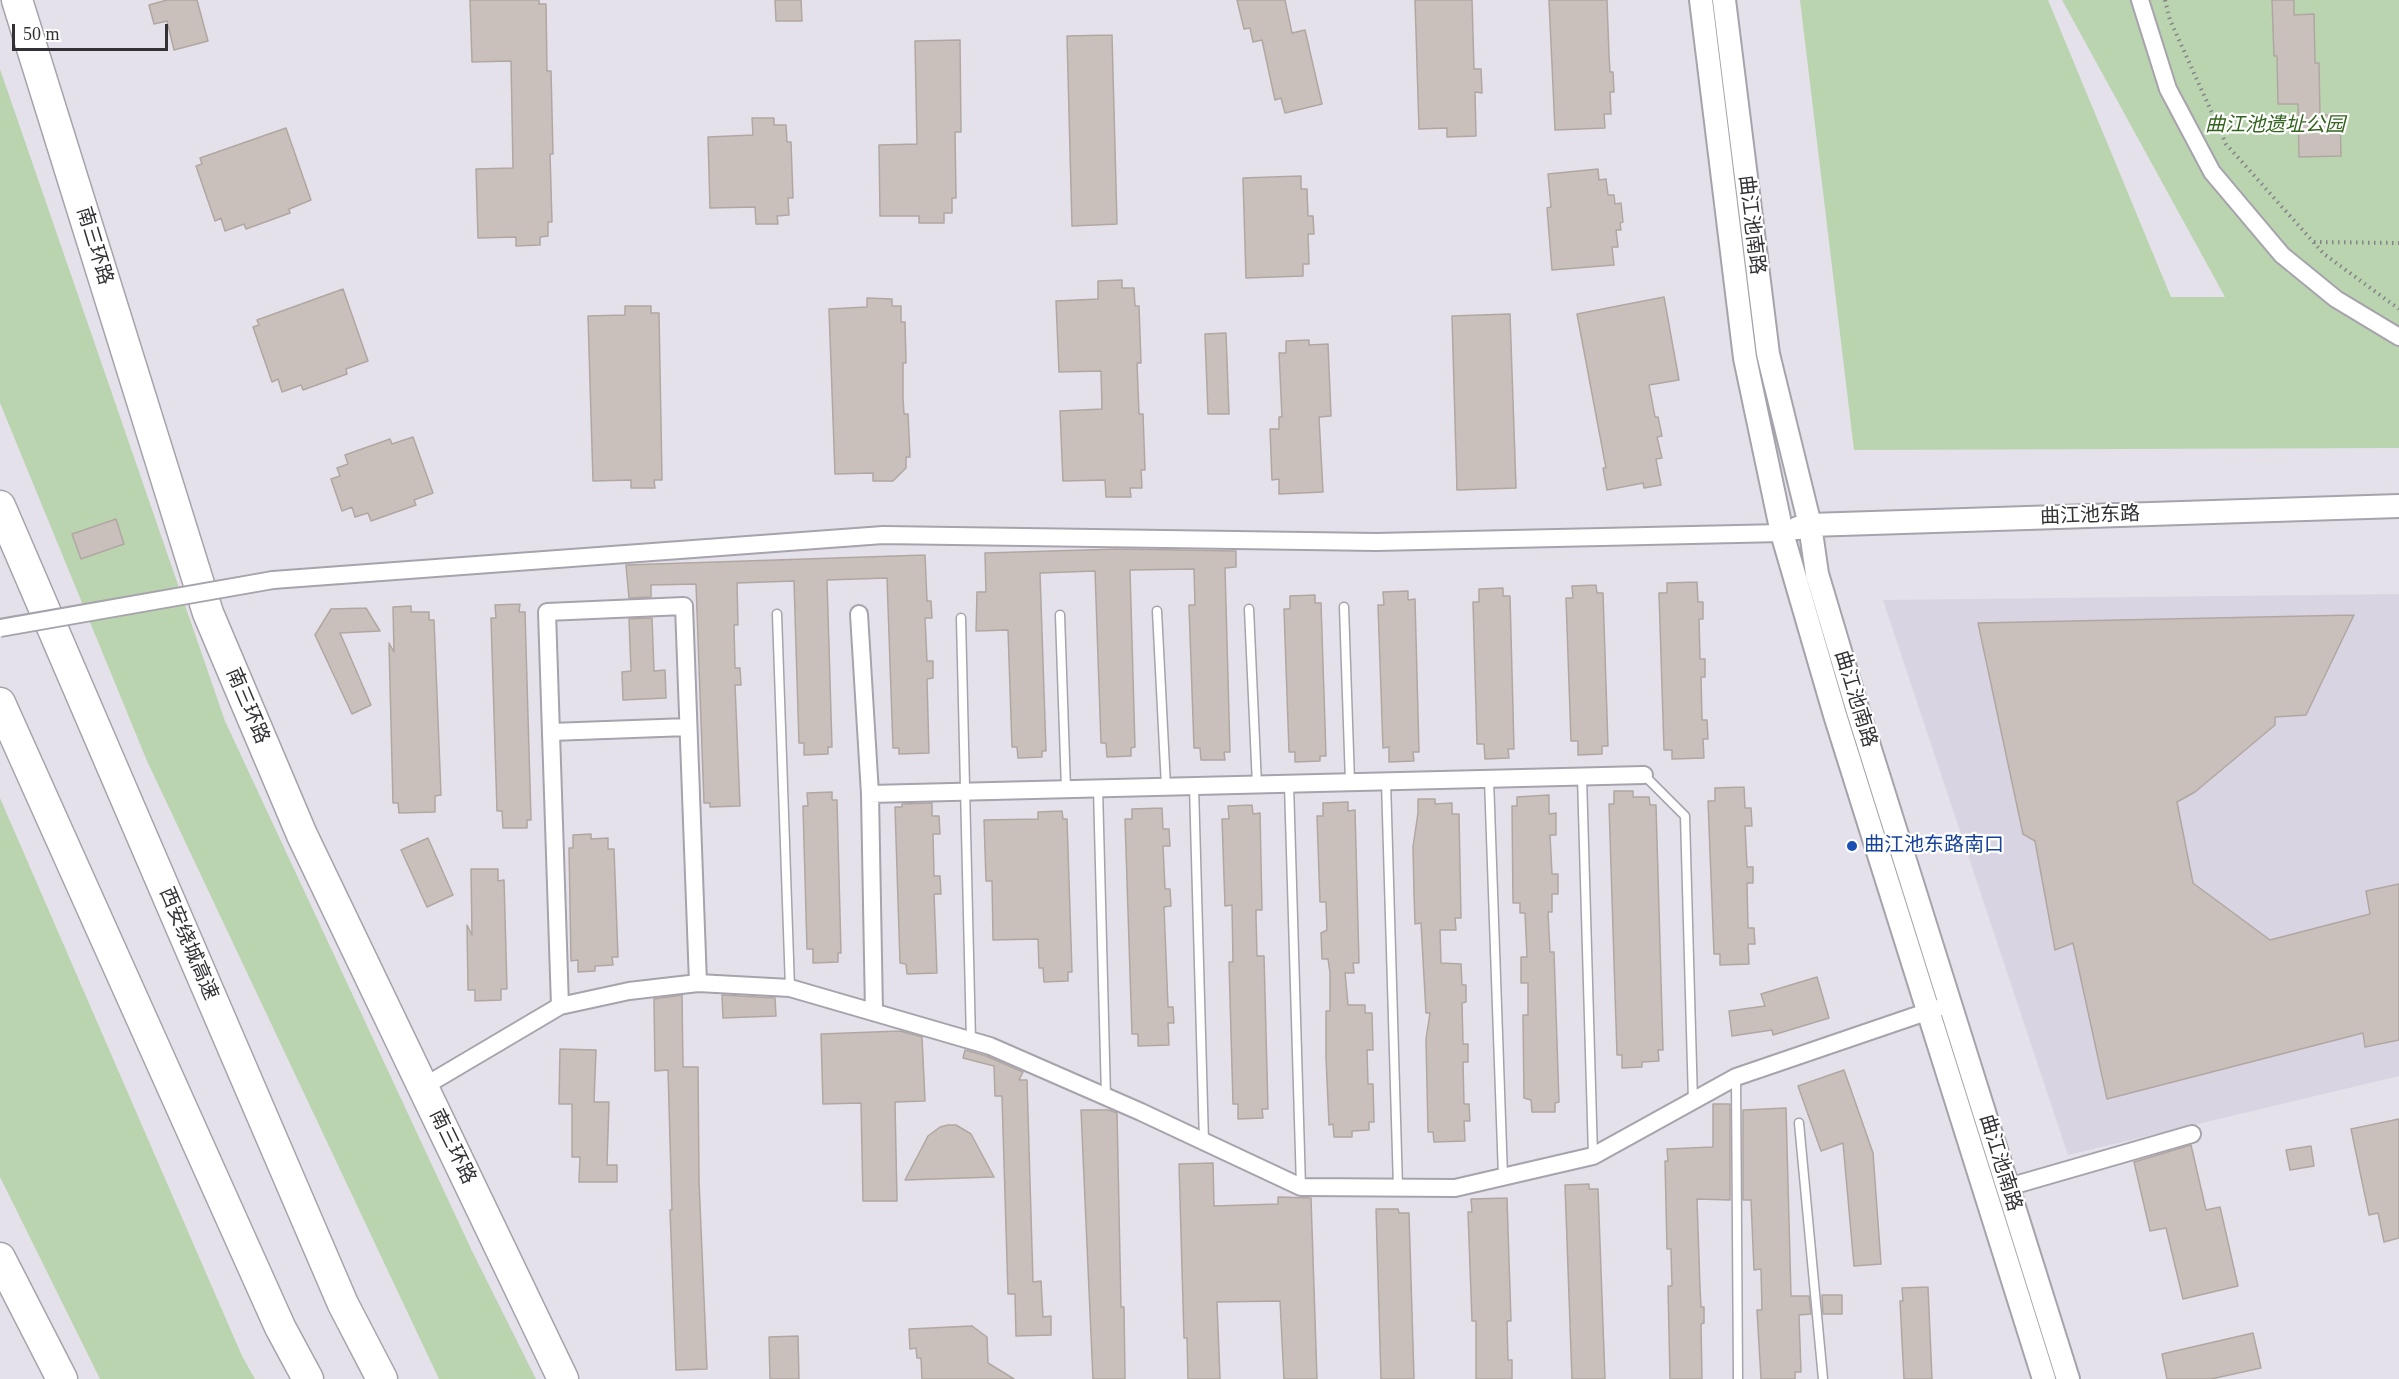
<!DOCTYPE html>
<meta charset="utf-8">
<style>
body{margin:0}
#map{position:relative;width:2399px;height:1379px;overflow:hidden;background:#e4e1ea;font-family:"Times New Roman",serif}
canvas{display:block}
.scale{position:absolute;left:12px;top:24px;width:156px;height:27px;box-sizing:border-box;border:3px solid #333135;border-top:0;padding-left:8px;font-size:18px;line-height:21px;white-space:nowrap;color:#333135;-webkit-text-stroke:4px #fff;paint-order:stroke}
</style>
<div id="map">
<canvas width="2399" height="1379"></canvas>
<div class="scale">50 m</div>
</div>
<script>
const ctx = document.querySelector('canvas').getContext('2d');
ctx.lineJoin = 'round';
function fillPath(path, color) { ctx.fillStyle = color; ctx.fill(path, 'evenodd'); }
const toPath = rows => new Path2D(rows.map(r => 'M' + r).join(''));
function stroke(path, color, width, dash) { ctx.strokeStyle = color; ctx.lineWidth = width; ctx.lineCap = dash ? 'butt' : 'round'; ctx.setLineDash(dash || []); ctx.stroke(path); }
function drawText(font, color, halo, rows, align = 'center') {
  ctx.font = font + ' "Times New Roman","Noto Sans SC",serif'; ctx.lineWidth = 4.5; ctx.setLineDash([]); ctx.textBaseline = 'middle'; ctx.strokeStyle = halo; ctx.fillStyle = color; for (const [text, x, y, turn = 0] of rows) {
    ctx.save(); ctx.translate(x, y); ctx.rotate((+turn || 0) * Math.PI / 180); ctx.textAlign = isNaN(turn) ? turn : align; if (halo) ctx.strokeText(text, 0, 0); ctx.fillText(text, 0, 0); ctx.restore();
  }
}
fillPath(toPath([
 [2399,594,2399,1076,2068,1155,1883,600]
]), '#d9d4e2');
fillPath(toPath([
 [1800,0,2048,0,2171,297,2225,297,2062,0,2399,0,2399,448,1854,450],
 [0,69,225,721,472,1251,536,1379,439,1379,147,761,0,403],
 [0,798,242,1356,255,1379,100,1379,0,1177]
]), '#bad4b0');
const building = toPath([
 [167,0,197,0,208,41,174,50,167,21,154,24,149,5,167,0],
 [470,0,539,0,539,4,546,4,547,71,551,71,553,154,550,154,552,222,548,222,548,236,540,237,540,245,516,246,516,237,478,238,476,169,513,168,511,61,472,62,470,0],
 [775,0,801,0,802,21,776,21,775,0],
 [1237,0,1285,0,1292,33,1305,30,1322,104,1285,113,1281,98,1275,100,1262,40,1253,42,1250,28,1244,29,1237,0],
 [1415,0,1472,0,1474,69,1481,69,1482,93,1475,92,1476,136,1447,137,1447,128,1419,129,1415,0],
 [1549,0,1607,0,1609,55,1610,72,1613,72,1614,92,1610,92,1611,114,1604,114,1605,128,1555,130,1549,0],
 [2272,0,2294,0,2294,15,2314,14,2315,63,2319,63,2320,115,2340,115,2341,156,2299,157,2298,104,2278,104,2277,56,2274,56,2272,0],
 [1112,35,1117,224,1072,226,1067,36,1112,35],
 [960,40,961,132,955,132,956,198,952,198,952,213,944,213,944,223,919,223,919,216,880,216,879,145,917,144,915,41,960,40],
 [752,118,774,118,774,125,786,125,787,142,791,142,793,198,788,198,789,215,777,216,778,224,756,224,755,207,710,208,708,137,753,135,752,118],
 [286,128,311,200,289,209,290,213,246,229,244,224,225,231,221,218,215,221,196,166,202,164,200,158,286,128],
 [1598,169,1599,180,1606,179,1608,195,1614,195,1615,204,1621,203,1623,222,1620,223,1621,230,1616,230,1618,247,1612,247,1614,265,1552,270,1547,208,1551,207,1548,174,1598,169],
 [1301,176,1301,189,1307,189,1308,216,1313,216,1314,234,1308,234,1309,264,1303,264,1303,276,1246,278,1243,178,1301,176],
 [1122,280,1122,288,1134,288,1135,306,1139,306,1141,363,1137,363,1139,414,1143,414,1145,470,1141,470,1142,488,1130,488,1131,497,1106,497,1105,480,1063,481,1060,411,1102,409,1101,371,1059,372,1056,301,1098,299,1098,281,1122,280],
 [343,289,368,361,346,369,347,374,303,390,301,385,282,392,278,379,272,382,253,327,259,325,257,320,343,289],
 [1664,297,1679,380,1649,385,1655,417,1658,417,1662,436,1657,437,1662,458,1656,459,1661,485,1644,488,1643,483,1607,490,1603,468,1606,468,1577,314,1664,297],
 [867,298,892,299,892,306,901,306,901,322,905,322,906,363,903,363,903,398,904,414,908,414,910,457,906,457,906,468,893,481,873,481,873,473,835,474,829,309,867,307,867,298],
 [625,306,651,306,651,313,659,313,662,480,654,480,655,488,631,488,631,480,593,481,588,316,625,315,625,306],
 [1510,314,1516,488,1457,490,1452,316,1510,314],
 [1226,333,1229,414,1208,414,1205,334,1226,333],
 [1309,340,1309,345,1328,344,1331,416,1319,417,1323,492,1279,494,1279,479,1272,480,1270,429,1279,429,1279,417,1282,417,1279,353,1286,353,1286,341,1309,340],
 [413,437,433,493,414,500,416,505,371,521,368,513,355,517,352,507,342,511,331,479,340,476,337,468,348,464,345,455,390,439,392,444,413,437],
 [116,519,124,544,81,559,72,534,116,519],
 [1118,549,1236,551,1236,567,1225,568,1230,752,1224,752,1225,760,1201,760,1200,748,1194,748,1189,605,1195,605,1194,569,1130,570,1135,747,1131,748,1131,756,1107,757,1106,743,1101,743,1095,571,1040,573,1046,751,1042,751,1042,757,1018,758,1017,747,1012,747,1008,630,976,631,977,592,986,592,985,553,1118,549],
 [925,555,927,601,931,601,932,618,925,618,927,661,933,661,933,678,927,679,929,753,899,754,899,748,893,748,887,578,827,580,832,747,828,747,828,754,804,755,804,743,799,743,794,581,737,583,738,625,734,625,735,668,740,668,741,685,735,685,740,806,710,807,710,803,704,803,696,584,651,585,651,597,629,598,626,565,925,555],
 [1697,582,1698,602,1703,602,1703,619,1699,619,1700,659,1705,659,1705,677,1701,677,1702,720,1707,720,1708,739,1703,739,1704,758,1672,759,1672,750,1664,750,1659,593,1667,593,1667,583,1697,582],
 [1596,585,1597,593,1603,593,1608,746,1602,746,1602,754,1578,755,1578,741,1571,741,1566,598,1573,598,1572,586,1596,585],
 [1503,588,1503,596,1510,596,1514,749,1508,749,1509,758,1485,759,1484,744,1477,744,1473,602,1479,602,1479,589,1503,588],
 [1408,591,1408,600,1415,599,1419,752,1413,752,1414,761,1389,762,1389,747,1383,748,1378,605,1384,605,1383,592,1408,591],
 [1315,595,1315,603,1321,603,1326,756,1320,756,1320,761,1295,762,1295,752,1289,752,1284,609,1290,609,1290,596,1315,595],
 [520,604,519,612,525,612,531,820,527,820,527,828,503,828,502,811,497,811,491,618,496,618,495,605,520,604],
 [411,606,411,612,429,612,429,620,434,620,441,795,435,796,435,812,399,813,398,803,393,803,389,643,394,652,393,607,411,606],
 [366,608,380,631,340,633,371,705,352,714,315,635,331,609,366,608],
 [2354,615,2306,715,2275,717,2275,725,2195,792,2177,802,2193,883,2270,940,2370,914,2366,891,2399,884,2399,1040,2365,1047,2363,1033,2107,1099,2073,943,2055,950,2035,841,2023,834,1978,623,2354,615],
 [652,618,654,671,665,670,666,698,623,700,622,672,631,671,629,619,652,618],
 [1744,787,1745,808,1751,808,1752,826,1745,826,1747,867,1753,867,1753,883,1747,883,1748,928,1754,928,1755,944,1748,944,1749,964,1720,965,1720,954,1714,954,1708,801,1715,801,1715,788,1744,787],
 [1614,791,1633,791,1633,797,1649,797,1650,805,1656,805,1663,1050,1658,1050,1659,1061,1642,1062,1642,1067,1622,1068,1622,1055,1617,1055,1609,804,1614,804,1614,791],
 [832,792,832,800,837,800,841,953,838,953,838,962,813,963,813,949,807,949,803,806,808,806,807,793,832,792],
 [1549,795,1549,814,1556,813,1556,835,1550,835,1552,874,1558,874,1558,894,1552,894,1552,912,1548,912,1550,952,1554,952,1559,1102,1555,1103,1555,1112,1532,1112,1531,1100,1524,1098,1523,1015,1528,1015,1528,983,1521,983,1521,957,1527,957,1525,913,1520,913,1520,903,1513,903,1512,806,1517,806,1517,797,1549,795],
 [1418,799,1435,799,1435,804,1452,803,1452,814,1459,814,1461,918,1455,918,1456,930,1440,930,1441,963,1461,964,1462,985,1466,985,1466,1002,1462,1003,1463,1044,1468,1044,1468,1062,1463,1062,1464,1104,1469,1104,1470,1121,1464,1121,1465,1141,1434,1142,1433,1132,1428,1132,1426,1039,1430,1013,1426,1013,1421,923,1415,924,1414,893,1413,847,1418,813,1418,799],
 [1348,802,1348,811,1355,810,1359,963,1353,963,1354,973,1345,973,1348,1005,1365,1005,1365,1013,1372,1013,1373,1050,1367,1050,1368,1084,1373,1084,1374,1122,1369,1122,1369,1130,1352,1131,1352,1137,1334,1137,1333,1124,1329,1125,1326,1058,1326,1011,1330,1011,1330,973,1328,959,1322,959,1321,933,1327,930,1326,902,1320,902,1317,816,1323,816,1323,803,1348,802],
 [932,803,932,816,939,816,940,834,933,834,934,876,940,876,941,894,934,894,937,973,907,974,906,964,900,963,895,807,902,807,902,804,932,803],
 [1252,805,1253,814,1260,813,1262,910,1256,910,1256,918,1257,956,1264,956,1268,1109,1262,1109,1263,1118,1238,1119,1238,1104,1233,1104,1229,962,1233,962,1232,905,1225,906,1222,819,1229,819,1228,806,1252,805],
 [1162,808,1163,829,1169,829,1170,846,1163,846,1165,889,1170,889,1171,906,1164,907,1168,1007,1173,1007,1174,1023,1168,1023,1169,1045,1138,1046,1138,1034,1132,1034,1125,819,1132,819,1132,809,1162,808],
 [1062,811,1063,819,1067,819,1072,972,1068,972,1068,981,1044,982,1043,968,1039,968,1038,939,993,940,992,881,986,881,984,820,1038,819,1038,812,1062,811],
 [591,834,591,839,608,838,608,849,614,849,618,957,612,957,613,965,595,966,595,971,578,972,578,960,571,961,569,848,573,848,573,835,591,834],
 [428,838,453,895,427,907,401,850,428,838],
 [471,869,498,869,498,881,504,880,507,989,501,989,501,1000,475,1001,475,990,468,990,467,925,472,935,471,869],
 [1817,977,1829,1018,1773,1035,1772,1030,1732,1036,1729,1011,1765,1006,1761,994,1817,977],
 [682,995,683,1067,698,1067,699,1181,707,1369,676,1370,670,1210,672,1210,668,1070,655,1071,654,999,682,995],
 [722,995,775,998,776,1016,723,1018,722,995],
 [900,1031,922,1037,925,1101,895,1102,897,1201,863,1201,861,1103,823,1104,821,1034,900,1031],
 [560,1049,596,1050,594,1102,609,1102,607,1165,617,1165,617,1182,579,1182,580,1157,572,1157,572,1104,559,1104,560,1049],
 [965,1050,986,1056,1023,1072,1019,1080,1027,1080,1033,1282,1041,1281,1043,1317,1051,1316,1051,1335,1016,1336,1015,1294,1008,1294,1002,1096,995,1096,994,1066,963,1058,965,1050],
 [1844,1070,1873,1153,1881,1264,1854,1266,1843,1143,1821,1151,1798,1086,1844,1070],
 [1713,1104,1730,1104,1730,1200,1697,1199,1700,1288,1701,1307,1704,1307,1704,1323,1701,1324,1702,1379,1670,1379,1668,1286,1672,1286,1671,1249,1667,1249,1665,1161,1668,1161,1667,1149,1713,1147,1713,1104],
 [1786,1108,1791,1296,1809,1296,1811,1314,1799,1315,1801,1372,1795,1372,1795,1379,1761,1379,1757,1310,1762,1310,1761,1269,1754,1270,1751,1200,1743,1200,1743,1110,1786,1108],
 [1081,1110,1109,1110,1117,1113,1121,1307,1124,1307,1125,1379,1093,1379,1081,1110],
 [2399,1119,2399,1238,2384,1242,2378,1213,2369,1215,2351,1129,2399,1119],
 [948,1125,956,1125,971,1134,994,1177,905,1180,928,1136,940,1127,948,1125],
 [2191,1145,2206,1210,2220,1207,2238,1286,2183,1299,2166,1228,2150,1231,2134,1162,2191,1145],
 [2311,1146,2314,1166,2290,1170,2286,1150,2311,1146],
 [1213,1163,1214,1206,1278,1204,1278,1197,1311,1198,1317,1379,1284,1379,1280,1301,1217,1302,1220,1379,1188,1379,1187,1338,1184,1338,1179,1164,1213,1163],
 [1589,1184,1589,1189,1598,1189,1605,1379,1572,1379,1565,1185,1589,1184],
 [1507,1198,1511,1321,1507,1321,1508,1360,1512,1360,1512,1379,1476,1379,1476,1321,1472,1321,1468,1212,1472,1212,1471,1199,1507,1198],
 [1376,1209,1398,1209,1399,1213,1409,1213,1414,1379,1381,1379,1376,1209],
 [1928,1287,1932,1379,1904,1379,1900,1301,1903,1301,1902,1288,1928,1287],
 [1822,1295,1842,1295,1842,1314,1823,1314,1822,1295],
 [972,1326,987,1337,988,1363,1014,1379,922,1379,921,1358,917,1358,916,1348,910,1349,909,1329,972,1326],
 [2253,1333,2261,1368,2211,1379,2167,1379,2162,1354,2253,1333],
 [798,1336,799,1379,770,1379,769,1337,798,1336]
]);
fillPath(building, '#c9c0bb');
stroke(building, '#b0a7a3', 1.5);
const lane = toPath([
 [1344,607,1350,782],
 [1249,609,1257,785],
 [1157,611,1166,787],
 [777,614,790,988],
 [1060,615,1066,789],
 [961,618,971,1041],
 [1644,775,1685,816,1693,1102],
 [1582,777,1593,1156],
 [1489,779,1503,1177],
 [1386,781,1398,1188],
 [1289,784,1301,1187],
 [1194,786,1204,1142],
 [1098,788,1106,1097],
 [1736,1078,1738,1379],
 [1799,1123,1823,1379]
]);
const street = toPath([
 [2140,0,2168,89,2212,172,2282,255,2336,299,2399,337],
 [273,580,883,535,1376,542,1782,533],
 [859,614,870,794,874,1012],
 [551,732,688,727],
 [870,794,1644,775],
 [560,1006,547,612,684,606,698,983],
 [423,1087,560,1006,629,991,698,983,790,988,990,1046,1141,1112,1301,1187,1455,1188,1593,1156,1736,1077,1938,1008],
 [2008,1187,2192,1134]
]);
const secondary = toPath([
 [1701,0,1745,358,1782,533,1835,715,2044,1379],
 [1724,0,1768,354,1810,525,1817,574,1857,708,2068,1379],
 [1798,528,1810,525,2399,506]
]);
const highway = toPath([
 [17,0,208,613,302,835,563,1379],
 [0,506,343,1304,382,1379],
 [0,703,280,1327,308,1379],
 [0,1258,62,1379]
]);
stroke(lane, '#a6a3ac', 11);
stroke(street, '#a6a3ac', 20);
stroke(secondary, '#a6a3ac', 26);
stroke(highway, '#a6a3ac', 33);
stroke(toPath([
 [2165,0,2170,20,2226,144,2324,254,2399,309],
 [2314,242,2399,243]
]), '#858389', 4, [1.5, 4.5]);
stroke(lane, '#fff', 8);
stroke(street, '#fff', 16);
stroke(secondary, '#fff', 22);
stroke(highway, '#fff', 30);
const streetBridge = toPath([
 [0,628,273,580]
]);
stroke(streetBridge, '#a6a3ac', 20, []);
stroke(streetBridge, '#fff', 16);
for (const [x, y, r, color] of [
 [1852,846,6,"#1a4fb4"]
]) { const dot = new Path2D(); dot.arc(x, y, r, 0, 2 * Math.PI); ctx.fillStyle = color; ctx.fill(dot); stroke(dot, '#fff', 2); }
drawText('italic 20px', '#34651e', '#fff', [
 ["曲江池遗址公园",2275,126]
]);
drawText('20px', '#333135', '#fff', [
 ["曲江池南路",1751,225,83],
 ["南三环路",94,246,73],
 ["曲江池东路",2090,516,-2],
 ["曲江池南路",1855,699,73],
 ["南三环路",247,706,67],
 ["西安绕城高速",188,944,67],
 ["南三环路",452,1147,64],
 ["曲江池南路",2000,1163,73]
]);
drawText('20px', '#164399', '#fff', [
 ["曲江池东路南口",1864,846]
], 'left');
</script>
